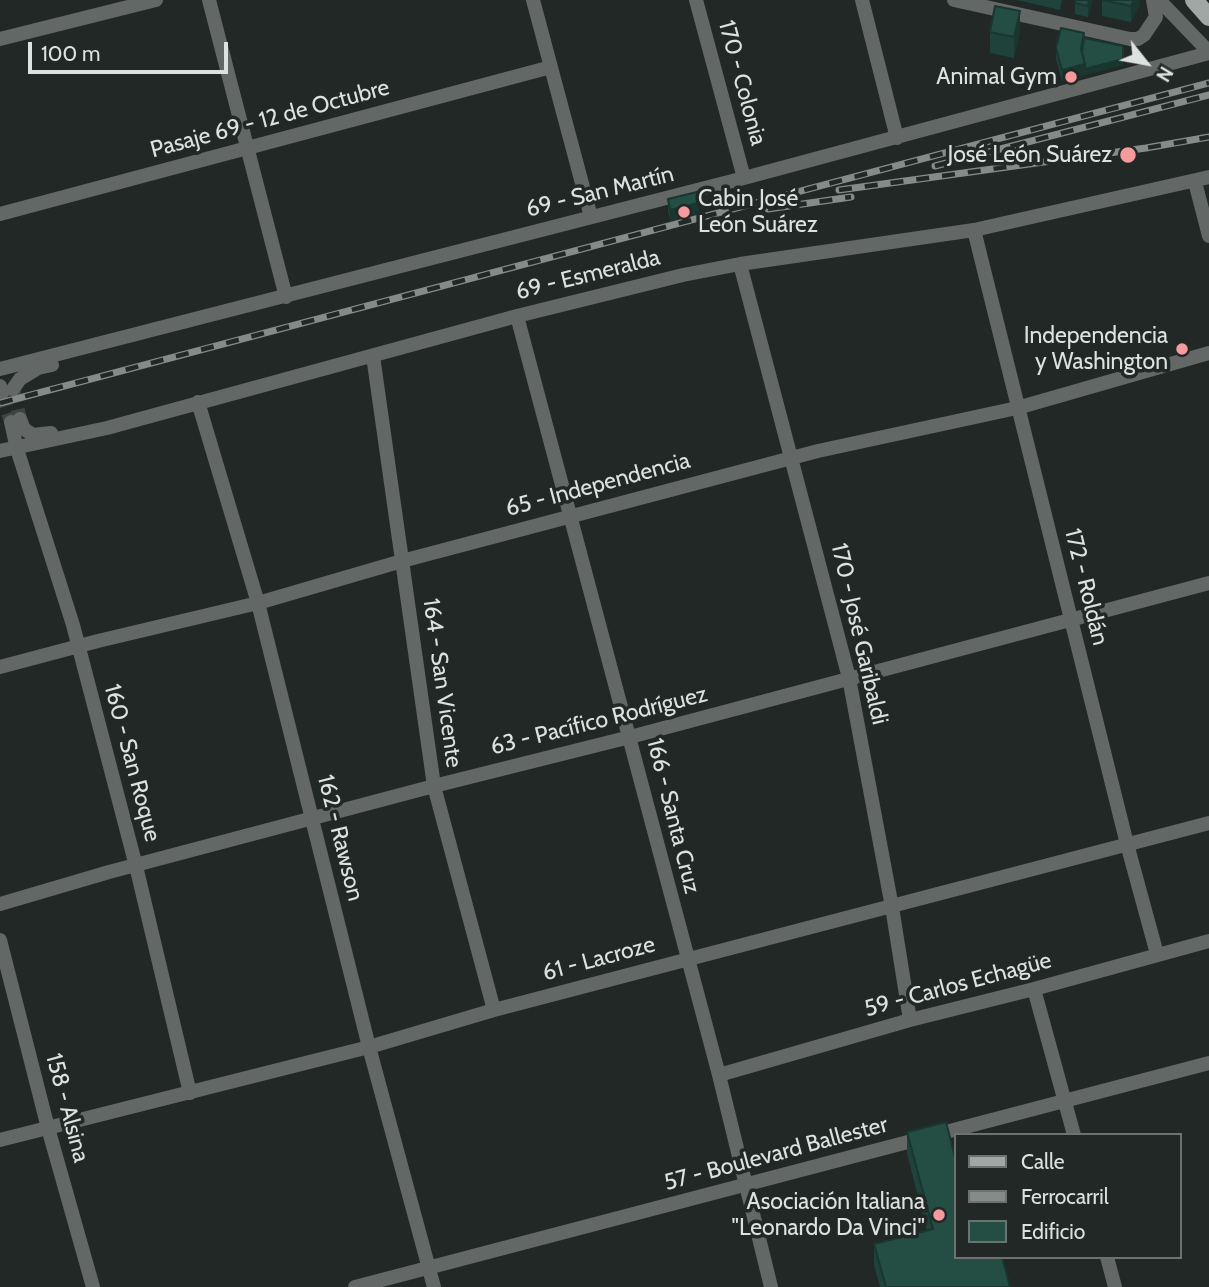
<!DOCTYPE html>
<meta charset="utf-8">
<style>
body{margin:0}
#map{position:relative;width:1209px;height:1287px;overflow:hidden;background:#212826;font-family:Cabin,sans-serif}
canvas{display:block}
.legend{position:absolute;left:954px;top:1133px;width:228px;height:126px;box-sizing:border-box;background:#212826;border:2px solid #6c7270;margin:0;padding:9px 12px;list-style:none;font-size:21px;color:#dde1e0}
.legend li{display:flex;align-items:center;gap:14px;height:35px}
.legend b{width:35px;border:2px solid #6c7270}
.north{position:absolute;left:1111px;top:28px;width:70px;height:70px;-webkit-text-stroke:5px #212826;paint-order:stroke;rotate:121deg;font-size:19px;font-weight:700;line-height:28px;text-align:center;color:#dde1e0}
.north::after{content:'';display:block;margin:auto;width:24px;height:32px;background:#dde1e0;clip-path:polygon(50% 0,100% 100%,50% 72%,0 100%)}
.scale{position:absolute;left:28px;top:42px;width:200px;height:32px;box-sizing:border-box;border:4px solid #dde1e0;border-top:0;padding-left:9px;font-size:21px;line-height:24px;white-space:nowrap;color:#dde1e0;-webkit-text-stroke:5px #212826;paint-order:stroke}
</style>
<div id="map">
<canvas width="1209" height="1287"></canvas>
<ul class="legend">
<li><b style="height:9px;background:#a0a7a5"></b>Calle</li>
<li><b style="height:9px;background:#868b8a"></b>Ferrocarril</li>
<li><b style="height:19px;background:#244d43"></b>Edificio</li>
</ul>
<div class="north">N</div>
<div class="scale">100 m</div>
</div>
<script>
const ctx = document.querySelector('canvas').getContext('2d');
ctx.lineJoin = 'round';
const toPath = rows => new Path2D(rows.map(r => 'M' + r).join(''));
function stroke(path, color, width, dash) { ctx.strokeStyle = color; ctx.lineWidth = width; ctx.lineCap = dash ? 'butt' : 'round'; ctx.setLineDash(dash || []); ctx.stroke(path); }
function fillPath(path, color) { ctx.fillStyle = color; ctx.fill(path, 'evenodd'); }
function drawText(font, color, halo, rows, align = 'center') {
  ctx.font = font + ' Cabin,sans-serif'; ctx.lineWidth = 7; ctx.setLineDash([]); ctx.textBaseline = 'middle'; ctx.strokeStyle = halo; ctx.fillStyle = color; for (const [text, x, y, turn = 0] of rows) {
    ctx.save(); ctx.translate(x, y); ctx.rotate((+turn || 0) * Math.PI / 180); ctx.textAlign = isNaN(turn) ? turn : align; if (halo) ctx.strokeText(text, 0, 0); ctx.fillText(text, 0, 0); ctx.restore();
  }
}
stroke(toPath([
 [13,389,20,419],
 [2,393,11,422]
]), '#3d4442', 14, [14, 7]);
stroke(toPath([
 [209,0,286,297],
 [533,0,591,217],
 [696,0,744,178],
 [862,0,897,138],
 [954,0,1130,39,1138,39,1144,35,1156,17,1153,0],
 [1159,0,1209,52],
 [0,39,156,0],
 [1195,182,1209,236],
 [0,214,551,67],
 [974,230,1127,844,1157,954],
 [740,264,849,678,892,907,910,1020],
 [517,316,719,1075,771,1287],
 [373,356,434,786,494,1010],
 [0,369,744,178,1209,53],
 [0,386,2,393],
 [13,389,20,379,38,368,52,365],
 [198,402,258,603,369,1047,434,1287],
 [20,419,24,429,33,435,51,433],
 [11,422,17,449,73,625,136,866,190,1093],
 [0,451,107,428,517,316,683,275,740,264,974,230,1209,177],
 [0,667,98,641,258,603,402,561,818,451,1017,408,1209,353],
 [0,904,109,872,434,786,630,737,1209,583],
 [0,940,48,1128,93,1287],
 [1034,989,1074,1135],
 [719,1075,910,1020,1034,989,1209,941],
 [0,1140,369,1047,494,1010,1209,823],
 [1107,1257,1115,1287],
 [355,1287,1209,1063]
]), '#636765', 14);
stroke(toPath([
 [1194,0,1209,17]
]), '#a0a7a5', 18);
const rail = toPath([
 [935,166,1209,95],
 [839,190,1146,148,1209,137],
 [768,209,851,197],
 [0,403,1209,83]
]);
stroke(rail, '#868b8a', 7);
stroke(rail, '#212826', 4.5, [13]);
fillPath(toPath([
 [1017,0,1062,0,1060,10],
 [1075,0,1092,0,1088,17,1075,14],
 [1102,0,1140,0,1140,5,1131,22,1102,16],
 [990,32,1020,32,1014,58,990,53],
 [1084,38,1123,65,1062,81,1056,59,1056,48],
 [668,199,699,214,670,221,668,210],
 [907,1132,955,1157,1010,1287,880,1287,874,1265,874,1244,927,1231,907,1154]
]), '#1f423a');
fillPath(toPath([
 [1089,0,1092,0,1088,17,1088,6],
 [1134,0,1140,0,1140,5,1131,22,1131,6],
 [1020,11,1020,32,1014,58,1014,37],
 [1123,59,1123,65,1062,81,1062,70,1085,64],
 [699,203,699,214,670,221,670,210]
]), '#19362f');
const building = toPath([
 [1075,0,1089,0,1088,6,1075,3,1075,0],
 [1102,0,1134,0,1131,6,1102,0],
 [995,6,1020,11,1014,37,990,32,995,6],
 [1061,28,1084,33,1081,49,1085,64,1062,70,1056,48,1061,28],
 [1084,38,1123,46,1123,59,1085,69,1085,64,1082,52,1084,38],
 [697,192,699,203,670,210,668,199,697,192],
 [946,1122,955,1157,955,1257,1002,1257,1010,1287,886,1287,874,1244,933,1229,907,1132,946,1122]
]);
fillPath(building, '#244d43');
stroke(building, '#19362f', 2);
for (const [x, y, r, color] of [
 [1071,77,7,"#f59b9d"],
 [1128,155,9,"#f59b9d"],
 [684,212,7,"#f59b9d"],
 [1182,349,7,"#f59b9d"],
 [939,1215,7,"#f59b9d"]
]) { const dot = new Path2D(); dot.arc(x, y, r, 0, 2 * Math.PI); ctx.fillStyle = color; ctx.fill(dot); stroke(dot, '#212826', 2.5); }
drawText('23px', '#dde1e0', '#212826', [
 ["Animal Gym",1057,77],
 ["José León Suárez",1112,155],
 ["Cabin José",698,199,"left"],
 ["León Suárez",698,225,"left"],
 ["Independencia",1168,336],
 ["y Washington",1168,362],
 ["Asociación Italiana",925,1202],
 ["\"Leonardo Da Vinci\"",925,1228]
], 'right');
drawText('23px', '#dde1e0', '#212826', [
 ["170 - Colonia",742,83,75],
 ["Pasaje 69 - 12 de Octubre",270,119,-15],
 ["69 - San Martín",600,192,-14],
 ["69 - Esmeralda",588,275,-14],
 ["65 - Independencia",598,485,-15],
 ["172 - Roldán",1086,587,76],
 ["170 - José Garibaldi",859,634,77],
 ["164 - San Vicente",442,683,82],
 ["63 - Pacífico Rodríguez",599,721,-14],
 ["160 - San Roque",132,763,75],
 ["166 - Santa Cruz",673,816,76],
 ["162 - Rawson",340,838,76],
 ["61 - Lacroze",599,959,-15],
 ["59 - Carlos Echagüe",958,985,-15],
 ["158 - Alsina",67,1108,75],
 ["57 - Boulevard Ballester",776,1154,-15]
]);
</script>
